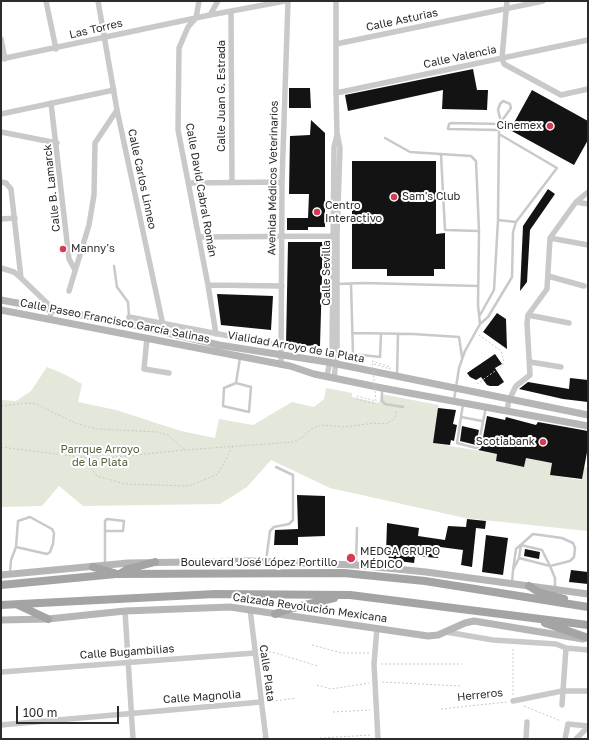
<!DOCTYPE html>
<meta charset="utf-8">
<style>
body{margin:0}
#map{position:relative;width:589px;height:740px;overflow:hidden;background:#fff;font-family:"Golos Text",sans-serif}
canvas{display:block}
.frame{position:absolute;inset:0;border:2px solid #2c2c2c;pointer-events:none}
.scale{position:absolute;left:16px;top:706px;width:103px;height:18px;box-sizing:border-box;border:2px solid #2c2c2c;border-top:0;padding-left:5px;font-size:12px;line-height:14px;white-space:nowrap;color:#2c2c2c;-webkit-text-stroke:3px #fff;paint-order:stroke}
</style>
<div id="map">
<canvas width="589" height="740"></canvas>
<div class="frame"></div>
<div class="scale">100 m</div>
</div>
<script>
const ctx = document.querySelector('canvas').getContext('2d');
ctx.lineJoin = 'round';
function fillPath(path, color) { ctx.fillStyle = color; ctx.fill(path, 'evenodd'); }
const toPath = rows => new Path2D(rows.map(r => 'M' + r).join(''));
function stroke(path, color, width, dash) { ctx.strokeStyle = color; ctx.lineWidth = width; ctx.lineCap = dash ? 'butt' : 'round'; ctx.setLineDash(dash || []); ctx.stroke(path); }
function drawText(font, color, halo, rows, align = 'center') {
  ctx.font = font + ' "Golos Text",sans-serif'; ctx.lineWidth = 4; ctx.setLineDash([]); ctx.textBaseline = 'middle'; ctx.strokeStyle = halo; ctx.fillStyle = color; for (const [text, x, y, turn = 0] of rows) {
    ctx.save(); ctx.translate(x, y); ctx.rotate((+turn || 0) * Math.PI / 180); ctx.textAlign = isNaN(turn) ? turn : align; if (halo) ctx.strokeText(text, 0, 0); ctx.fillText(text, 0, 0); ctx.restore();
  }
}
fillPath(toPath([
 [47,367,64,374,82,384,78,402,116,410,181,431,215,438,219,419,253,425,292,402,314,407,324,399,326,388,352,393,352,397,379,403,381,394,439,405,433,443,497,454,496,461,524,467,526,458,552,463,550,475,580,480,582,479,584,467,588,468,587,531,465,518,330,488,271,460,247,487,220,504,83,506,59,486,42,506,1,507,1,400,16,401,31,391]
]), '#e3e8da');
fillPath(toPath([
 [473,69,477,90,488,90,487,110,442,109,443,90,348,111,345,95],
 [289,88,310,88,311,108,289,108],
 [532,90,588,121,588,140,574,165,510,130],
 [311,120,325,133,325,227,308,227,308,230,287,230,287,218,308,218,309,194,289,194,290,136,310,135],
 [352,161,436,161,436,234,445,233,445,269,434,269,434,276,387,276,387,269,352,269],
 [548,189,555,194,530,230,527,282,520,291,523,226],
 [288,242,323,242,320,346,286,345],
 [217,294,273,296,271,330,221,325],
 [497,313,506,319,507,349,483,332],
 [495,354,502,364,495,368,504,382,498,386,490,386,487,385,481,377,476,380,470,377,467,373],
 [570,378,588,380,588,402,563,399,519,389,528,382,569,389],
 [438,408,456,410,453,424,457,425,454,441,451,440,450,445,433,443],
 [487,416,505,420,506,417,536,425,538,422,588,431,588,447,582,479,550,475,552,463,526,458,524,467,496,461,497,454,478,450,481,448],
 [462,426,479,430,476,445,460,441],
 [297,495,325,496,325,536,298,537,298,545,274,545,275,530,298,529],
 [467,519,486,521,485,529,476,528,472,567,461,565,463,550,440,547,438,558,415,556,414,563,390,560,386,553,387,523,419,528,418,536,445,540,448,526,466,527],
 [486,535,508,538,503,575,482,572],
 [525,549,540,552,539,559,524,556],
 [571,570,588,572,588,584,569,582]
]), '#131313');
stroke(toPath([
 [477,384,502,366,504,362,501,351,479,335],
 [1,406,26,403,36,404,75,423,96,429,158,432,168,435,184,449],
 [1,447,97,459,184,450,293,442,303,437,311,429,321,425,344,427,375,423,387,424,395,418,396,411],
 [84,458,97,476,125,484,189,486,218,474,233,446],
 [312,645,342,653,369,653],
 [261,652,272,652,318,666],
 [381,664,462,664],
 [382,682,461,686],
 [317,685,331,689,369,683],
 [513,695,513,648],
 [268,702,296,698],
 [524,706,561,721],
 [441,709,507,702],
 [333,712,370,710],
 [320,738,371,735]
]), '#c9c9c9', 1, [2, 2]);
stroke(toPath([
 [499,130,448,129,449,124,451,123,501,124],
 [385,138,410,152,471,156,476,161,479,231,478,305,480,324],
 [441,155,445,230,479,231],
 [498,220,516,222],
 [114,266,117,287,128,302,129,317],
 [336,284,365,283,478,286],
 [351,284,353,354,380,357,381,334],
 [480,315,494,290,498,220,499,130,501,122,511,108,510,104,503,101,500,104,498,110,501,122],
 [352,333,413,334,459,337,462,357],
 [397,375,398,334],
 [236,383,251,387,249,412,223,406,224,388,236,383],
 [236,383,240,358],
 [382,388,382,401,385,404,403,407],
 [454,400,459,368,465,351,480,324,488,317,512,277,513,232,516,222,557,168,499,134],
 [463,404,457,443,476,448,478,447,486,407],
 [461,417,482,421],
 [105,531,123,531,124,521,107,519,105,521,105,565],
 [266,561,270,531,274,527,289,524,293,520,293,475,276,467],
 [356,564,357,528],
 [513,570,516,549,533,534,562,538,573,543,575,548,574,557,570,561,550,566,542,550,521,545,519,558],
 [10,572,11,560,16,547,18,521,30,517,52,529,54,533,53,544,50,552,47,554,16,547],
 [512,583,513,570,519,558,550,566,555,578,555,588]
]), '#c9c9c9', 2.5);
stroke(toPath([
 [46,1,56,49],
 [98,1,117,110,163,325],
 [199,1,196,18,188,27,179,48,178,130,208,285,216,334],
 [507,1,502,58,504,64,561,95,588,89],
 [231,11,232,182],
 [210,15,218,1],
 [1,39,5,59],
 [336,44,543,1],
 [1,59,210,15,285,1],
 [336,93,588,40],
 [51,103,69,259,75,270],
 [1,114,114,90],
 [1,132,57,143],
 [1,182,6,183,11,189,21,278],
 [189,183,282,182],
 [576,202,588,204],
 [1,219,15,218],
 [199,237,336,236],
 [550,238,588,245],
 [1,268,14,272,21,278,47,303,51,310,50,319],
 [548,276,584,286],
 [208,285,282,286],
 [69,291,89,225,94,195,95,143,117,110],
 [528,315,569,323],
 [129,324,129,317,282,346],
 [147,338,144,369,169,373],
 [530,362,561,367],
 [281,365,282,182,288,1],
 [327,376,332,350,334,147,337,135],
 [334,378,337,354,337,236,340,148,337,133,336,93,336,1],
 [507,410,509,400,516,386,530,375,527,323,528,315,547,289,550,238,576,202,588,192],
 [250,609,266,739],
 [125,611,133,739],
 [377,628,374,664,378,739],
 [446,632,493,640,556,644,566,648,588,650],
 [1,672,255,653],
 [513,701,562,691,588,691],
 [562,705,566,648],
 [1,725,261,702],
 [526,739,527,722],
 [565,739,568,724,588,726],
 [576,739,588,727]
]), '#c9c9c9', 5.5);
stroke(toPath([
 [1,300,129,324,219,345,327,362,588,415],
 [1,310,290,366,314,374,382,388,588,426],
 [1,575,128,563,250,561,356,565,426,572,588,594],
 [1,620,48,619,125,611,230,607,428,636,438,635,465,623,474,621,583,639]
]), '#b6b6b6', 7);
stroke(toPath([
 [93,567,114,573],
 [120,574,128,569,155,562],
 [1,585,116,574,344,573,425,581,588,607],
 [529,586,540,593,564,599],
 [1,605,215,594,350,595,588,625],
 [18,605,48,619],
 [275,614,289,609,334,598],
 [545,623,588,638]
]), '#a4a4a4', 8);
stroke(toPath([
 [374,364,390,369,390,367,372,361,376,401,357,396,357,399,376,404]
]), '#c9c9c9', 1, [2, 2]);
for (const [x, y, r, color] of [
 [550,126,4,"#d43c54"],
 [394,197,4,"#d43c54"],
 [317,212,4,"#d43c54"],
 [63,249,4,"#d43c54"],
 [543,442,4,"#d43c54"],
 [351,558,5,"#d43c54"]
]) { const dot = new Path2D(); dot.arc(x, y, r, 0, 2 * Math.PI); ctx.fillStyle = color; ctx.fill(dot); stroke(dot, '#fff', 1.5); }
drawText('11px', '#2c2c2c', '#fff', [
 ["Calle Asturias",402,20,-12],
 ["Las Torres",96,29,-13],
 ["Calle Valencia",460,57,-12],
 ["Calle Juan G. Estrada",222,96,-90],
 ["Avenida Médicos Veterinarios",273,178,-89],
 ["Calle Carlos Linneo",142,179,78],
 ["Calle B. Lamarck",52,188,-96],
 ["Calle David Cabral Román",201,190,80],
 ["Calle Sevilla",327,273,-90],
 ["Calle Paseo Francisco García Salinas",115,321,11],
 ["Vialidad Arroyo de la Plata",296,347,10],
 ["Boulevard José López Portillo",259,563],
 ["Calzada Revolución Mexicana",310,608,8],
 ["Calle Bugambilias",127,652,-4],
 ["Calle Plata",267,673,82],
 ["Herreros",480,695,-6],
 ["Calle Magnolia",202,697,-4]
]);
drawText('11px', '#2c2c2c', '#fff', [
 ["Cinemex",542,126,"right"],
 ["Sam's Club",402,197],
 ["Centro",325,206],
 ["Interactivo",325,219],
 ["Manny's",71,249],
 ["Scotiabank",535,442,"right"],
 ["MEDGA GRUPO",360,552],
 ["MÉDICO",360,565]
], 'left');
drawText('11px', '#52633e', '#fff', [
 ["Parrque Arroyo",100,450],
 ["de la Plata",100,463]
]);
</script>
